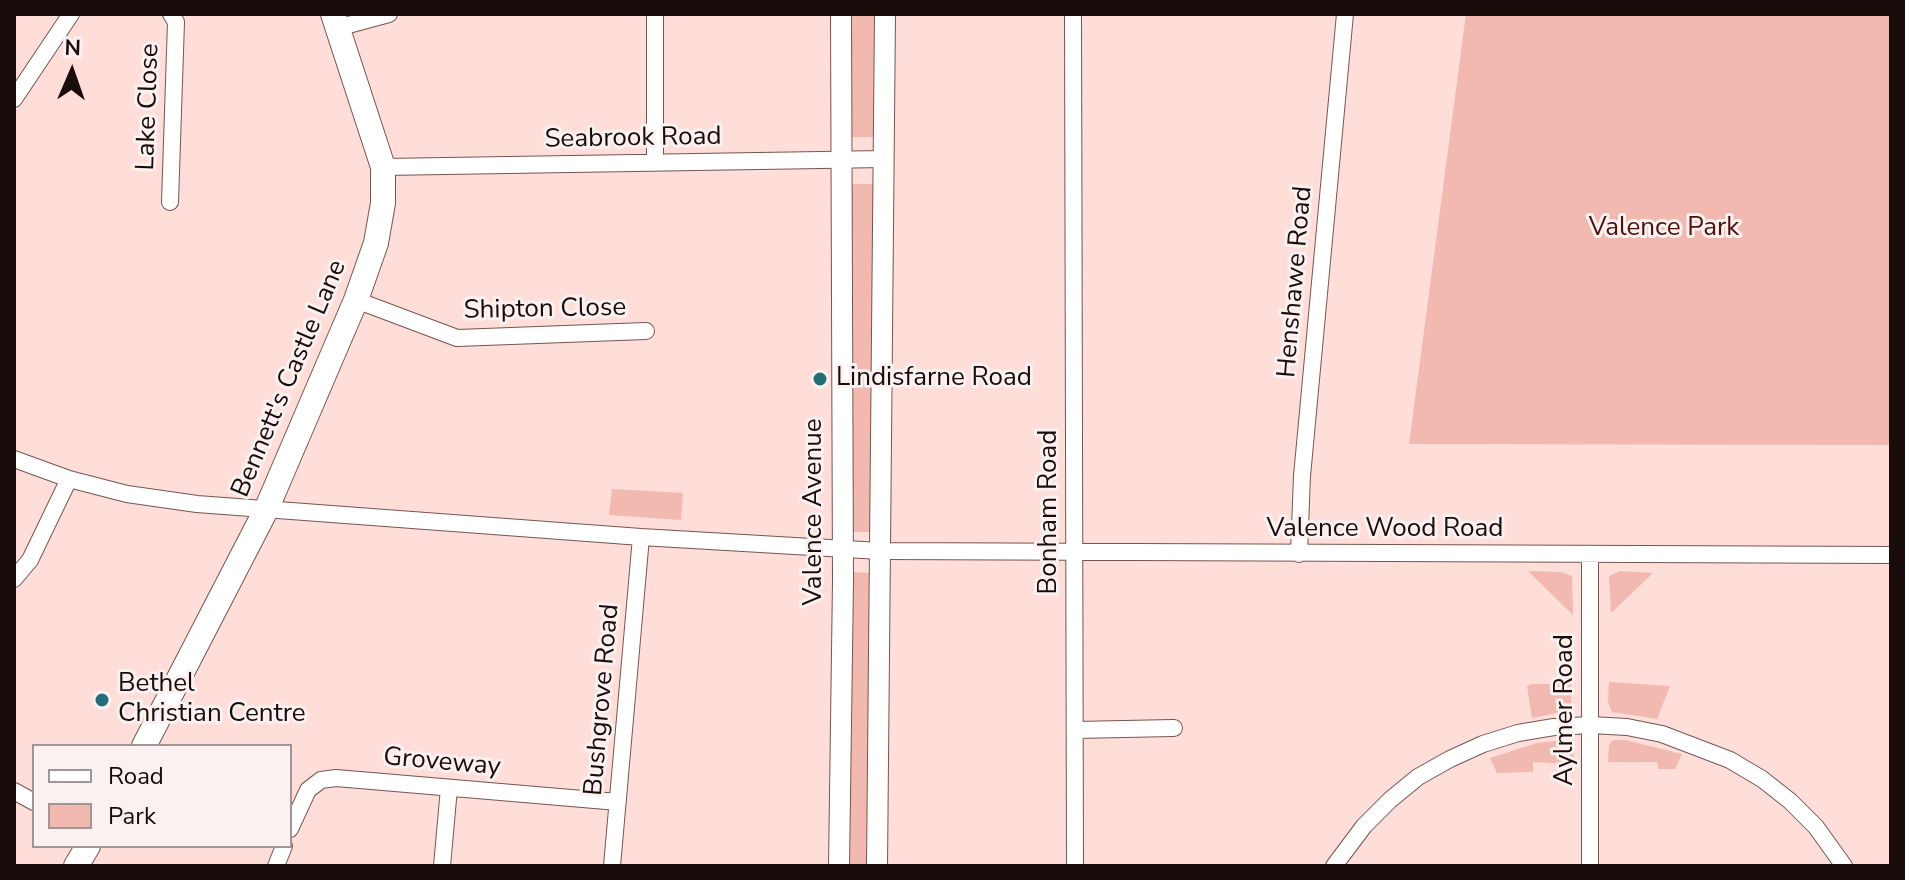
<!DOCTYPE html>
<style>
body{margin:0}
#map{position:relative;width:1905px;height:880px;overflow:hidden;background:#ffddd8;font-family:"Nunito Sans",sans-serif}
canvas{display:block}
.frame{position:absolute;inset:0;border:16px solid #190c0a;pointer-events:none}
.legend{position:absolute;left:32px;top:744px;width:260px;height:104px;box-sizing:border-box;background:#faf1f0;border:2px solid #a09594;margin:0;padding:10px 14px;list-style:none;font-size:24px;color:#190c0a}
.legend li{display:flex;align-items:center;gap:16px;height:40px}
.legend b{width:40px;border:2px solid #a09594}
.north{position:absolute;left:32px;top:32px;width:80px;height:80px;-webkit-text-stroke:6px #faf1f0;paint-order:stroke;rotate:2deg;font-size:22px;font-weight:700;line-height:32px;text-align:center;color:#190c0a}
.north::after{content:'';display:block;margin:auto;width:28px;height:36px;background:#190c0a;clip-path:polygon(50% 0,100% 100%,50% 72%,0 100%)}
</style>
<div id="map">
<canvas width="1905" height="880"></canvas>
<div class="frame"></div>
<ul class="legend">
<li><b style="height:10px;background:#fff"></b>Road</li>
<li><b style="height:22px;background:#f1b9b0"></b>Park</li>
</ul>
<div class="north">N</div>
</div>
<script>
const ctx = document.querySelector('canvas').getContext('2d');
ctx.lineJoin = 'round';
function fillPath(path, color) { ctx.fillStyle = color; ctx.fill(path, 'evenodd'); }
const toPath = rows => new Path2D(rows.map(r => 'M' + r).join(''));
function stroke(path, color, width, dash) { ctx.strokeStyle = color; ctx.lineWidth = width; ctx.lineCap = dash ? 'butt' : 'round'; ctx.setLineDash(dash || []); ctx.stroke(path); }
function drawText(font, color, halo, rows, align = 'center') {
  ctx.font = font + ' "Nunito Sans",sans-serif'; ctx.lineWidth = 6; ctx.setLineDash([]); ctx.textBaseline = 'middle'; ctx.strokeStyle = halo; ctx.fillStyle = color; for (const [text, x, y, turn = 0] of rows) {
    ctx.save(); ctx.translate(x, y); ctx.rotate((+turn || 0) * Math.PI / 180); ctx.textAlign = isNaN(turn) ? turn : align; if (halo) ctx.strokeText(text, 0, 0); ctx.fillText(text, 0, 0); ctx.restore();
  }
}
fillPath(toPath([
 [851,14,876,14,875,137,850,137],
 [1466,14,1891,14,1891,445,1409,444],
 [851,184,877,184,873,532,850,532],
 [612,489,683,493,681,520,609,515],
 [1528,571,1561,572,1572,576,1573,615],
 [1620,571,1653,573,1611,613,1609,576],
 [851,572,874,573,873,866,850,866],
 [1609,682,1670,686,1657,719,1612,712,1608,702],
 [1532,684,1571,684,1571,705,1568,711,1532,718,1527,686],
 [1565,740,1573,744,1574,764,1533,762,1533,772,1497,773,1490,758,1537,743],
 [1613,740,1625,740,1682,754,1675,769,1658,769,1657,762,1608,762,1609,745]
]), '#f1b9b0');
const minor = toPath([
 [655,14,655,163],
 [1073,14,1075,866],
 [337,28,389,14],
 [14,99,71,14],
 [383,167,884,159],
 [170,202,176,22,171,14],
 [356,300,457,338,646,331],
 [14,459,69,479,127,494,197,504,641,537,880,551,1891,555],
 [1299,554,1302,476,1345,14],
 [1590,554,1590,866],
 [14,579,30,560,69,479],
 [1075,730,1174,728],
 [14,791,34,802],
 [290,829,308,790,321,780,336,778,618,802],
 [276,866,284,846],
 [442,866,449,788],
 [612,866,641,537],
 [1334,866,1364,826,1390,800,1418,777,1450,759,1483,744,1518,733,1554,727,1590,725,1627,727,1662,734,1730,760,1762,779,1790,801,1816,827,1844,866]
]);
const tertiary = toPath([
 [839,866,843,581,841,14],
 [877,866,885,14]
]);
const secondary = toPath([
 [144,746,266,510,356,300,376,243,383,203,383,167,333,14],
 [76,866,88,846]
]);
stroke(minor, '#77544f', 18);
stroke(tertiary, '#77544f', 22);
stroke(secondary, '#77544f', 26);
stroke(minor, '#fff', 16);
stroke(tertiary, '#fff', 20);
stroke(secondary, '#fff', 24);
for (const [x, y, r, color] of [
 [820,379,8,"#236d77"],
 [102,700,8,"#236d77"]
]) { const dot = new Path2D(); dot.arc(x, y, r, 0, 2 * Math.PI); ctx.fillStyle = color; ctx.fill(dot); stroke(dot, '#faf1f0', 3); }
drawText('26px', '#190c0a', '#faf1f0', [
 ["Lake Close",149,107,-88],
 ["Seabrook Road",633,139,-1],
 ["Henshawe Road",1296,282,-85],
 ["Shipton Close",545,310,-1],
 ["Bennett's Castle Lane",290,379,-67],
 ["Valence Avenue",815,512,-90],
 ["Bonham Road",1050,512,-90],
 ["Valence Wood Road",1385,530],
 ["Bushgrove Road",603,700,-85],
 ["Aylmer Road",1566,710,-90],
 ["Groveway",442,763,5]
]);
drawText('26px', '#510f0b', '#faf1f0', [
 ["Valence Park",1664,229]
]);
drawText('26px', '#190c0a', '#faf1f0', [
 ["Lindisfarne Road",836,379],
 ["Bethel",118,685],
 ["Christian Centre",118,715]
], 'left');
</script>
